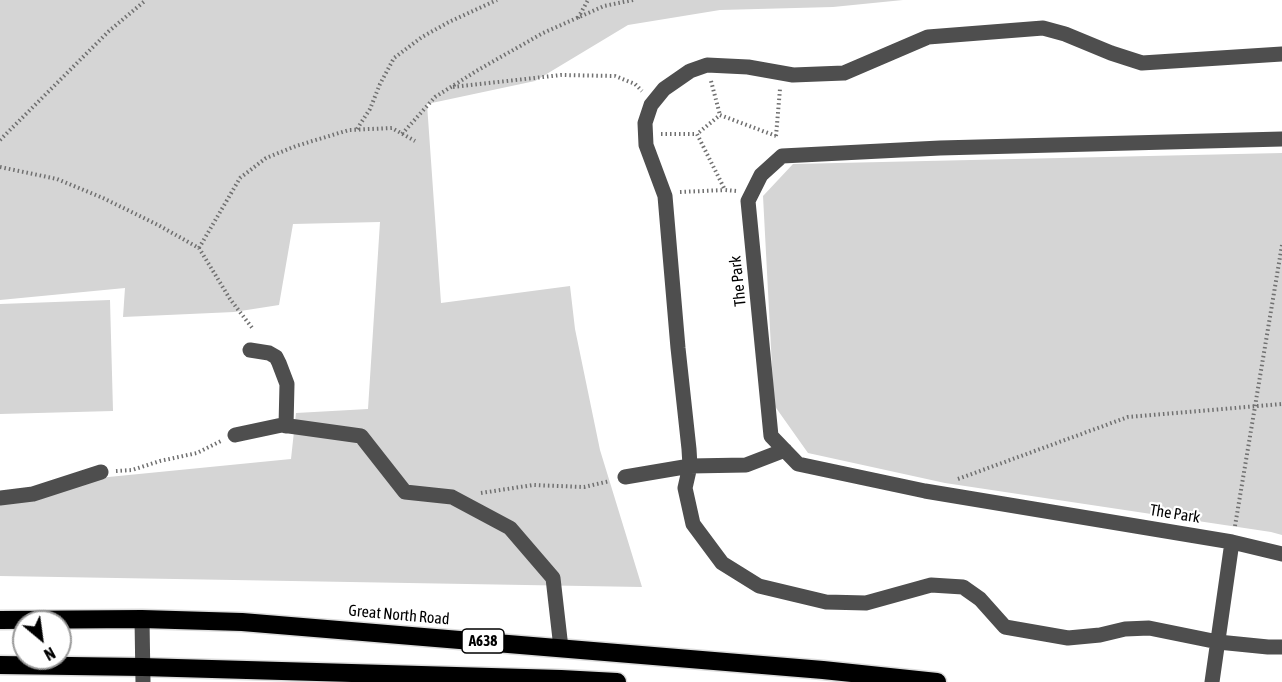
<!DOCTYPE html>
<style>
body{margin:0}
#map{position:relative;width:1282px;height:682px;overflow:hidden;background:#fff;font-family:"Asap Condensed",sans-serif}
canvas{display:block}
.north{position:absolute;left:12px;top:610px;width:60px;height:60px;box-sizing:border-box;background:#fff;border:2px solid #999;border-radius:50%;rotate:151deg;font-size:16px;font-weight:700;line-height:24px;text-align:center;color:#000}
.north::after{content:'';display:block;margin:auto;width:21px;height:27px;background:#000;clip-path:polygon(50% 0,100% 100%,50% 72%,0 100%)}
</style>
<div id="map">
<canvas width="1282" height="682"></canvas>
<div class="north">N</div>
</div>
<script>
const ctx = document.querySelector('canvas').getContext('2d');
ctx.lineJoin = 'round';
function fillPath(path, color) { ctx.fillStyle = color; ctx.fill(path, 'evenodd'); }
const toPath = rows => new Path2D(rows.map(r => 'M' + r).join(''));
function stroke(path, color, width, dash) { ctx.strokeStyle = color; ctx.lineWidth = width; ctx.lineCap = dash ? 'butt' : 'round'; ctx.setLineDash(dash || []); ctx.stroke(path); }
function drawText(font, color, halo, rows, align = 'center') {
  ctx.font = font + ' "Asap Condensed",sans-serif'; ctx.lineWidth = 4.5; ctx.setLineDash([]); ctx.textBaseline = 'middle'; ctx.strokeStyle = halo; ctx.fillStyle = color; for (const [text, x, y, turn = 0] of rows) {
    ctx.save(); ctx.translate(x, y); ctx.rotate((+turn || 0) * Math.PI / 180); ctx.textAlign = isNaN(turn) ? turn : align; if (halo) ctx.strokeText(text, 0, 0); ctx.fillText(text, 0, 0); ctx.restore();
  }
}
fillPath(toPath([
 [0,0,903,0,833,7,720,10,628,25,535,81,427,104,441,303,570,286,575,329,600,450,642,587,0,576,0,504,78,480,291,459,296,413,368,409,380,222,293,224,279,305,234,312,123,317,125,288,0,300],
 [1282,153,1282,535,1271,532,945,483,808,453,774,405,763,196,793,164],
 [110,300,113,411,0,414,0,304]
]), '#d5d5d5');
const highway = toPath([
 [0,620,142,619,242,622,823,670,937,682],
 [0,665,142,667,561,679,617,682]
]);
stroke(highway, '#dbdbdb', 21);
stroke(toPath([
 [578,18,588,0],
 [711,81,720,115],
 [453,87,561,75,615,76,635,84,642,91],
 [357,129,370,109,380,84,394,58,422,37,449,22,497,0],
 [402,134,435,97,478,70,543,33,604,6,633,0],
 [661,134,697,134],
 [776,136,780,89],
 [0,140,109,31,146,0],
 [0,167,57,179,103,198,158,225,199,248,230,299,253,329],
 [736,191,725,190,697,134,720,115,776,136],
 [680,192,725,190],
 [199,248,240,178,266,158,296,146,349,130,392,128,415,141],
 [116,471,132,470,160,461,197,453,221,441],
 [958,479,1128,417,1282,404],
 [481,493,533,485,584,487,610,481],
 [1235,526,1282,245]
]), '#707070', 4, [1.5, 3]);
stroke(toPath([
 [1282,54,1142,63,1111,53,1065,34,1043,28,928,37,844,73,793,75,748,67,707,65,690,71,664,89,651,105,645,123,646,145,665,196,678,348,689,449,690,466,685,488,693,524,722,563,759,586,826,602,866,603,931,585,963,587,980,599,1005,627,1068,638,1100,635,1125,629,1149,628,1218,642,1268,647,1282,647],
 [1282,139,940,148,782,156,761,175,748,201,771,436,798,464,925,491,1232,542,1282,554],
 [250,350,269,353,276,357,279,363,287,384,286,426],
 [235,435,282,425,361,436,405,492,452,497,510,528,553,578,561,648],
 [625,477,690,466,746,465,785,450],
 [0,498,33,494,101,472],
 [142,619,143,682],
 [1212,682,1232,542]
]), '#4e4e4e', 15);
stroke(highway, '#000', 18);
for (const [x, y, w] of [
 [483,641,42]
]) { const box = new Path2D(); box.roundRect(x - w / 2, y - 12, w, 24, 4.5); ctx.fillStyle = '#fff'; ctx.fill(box); stroke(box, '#000', 1.5); }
drawText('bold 15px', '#000', null, [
 ["A638",483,641]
]);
drawText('16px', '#000', '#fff', [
 ["The Park",738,281,-96],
 ["The Park",1175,514,9],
 ["Great North Road",399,615,5]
]);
</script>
